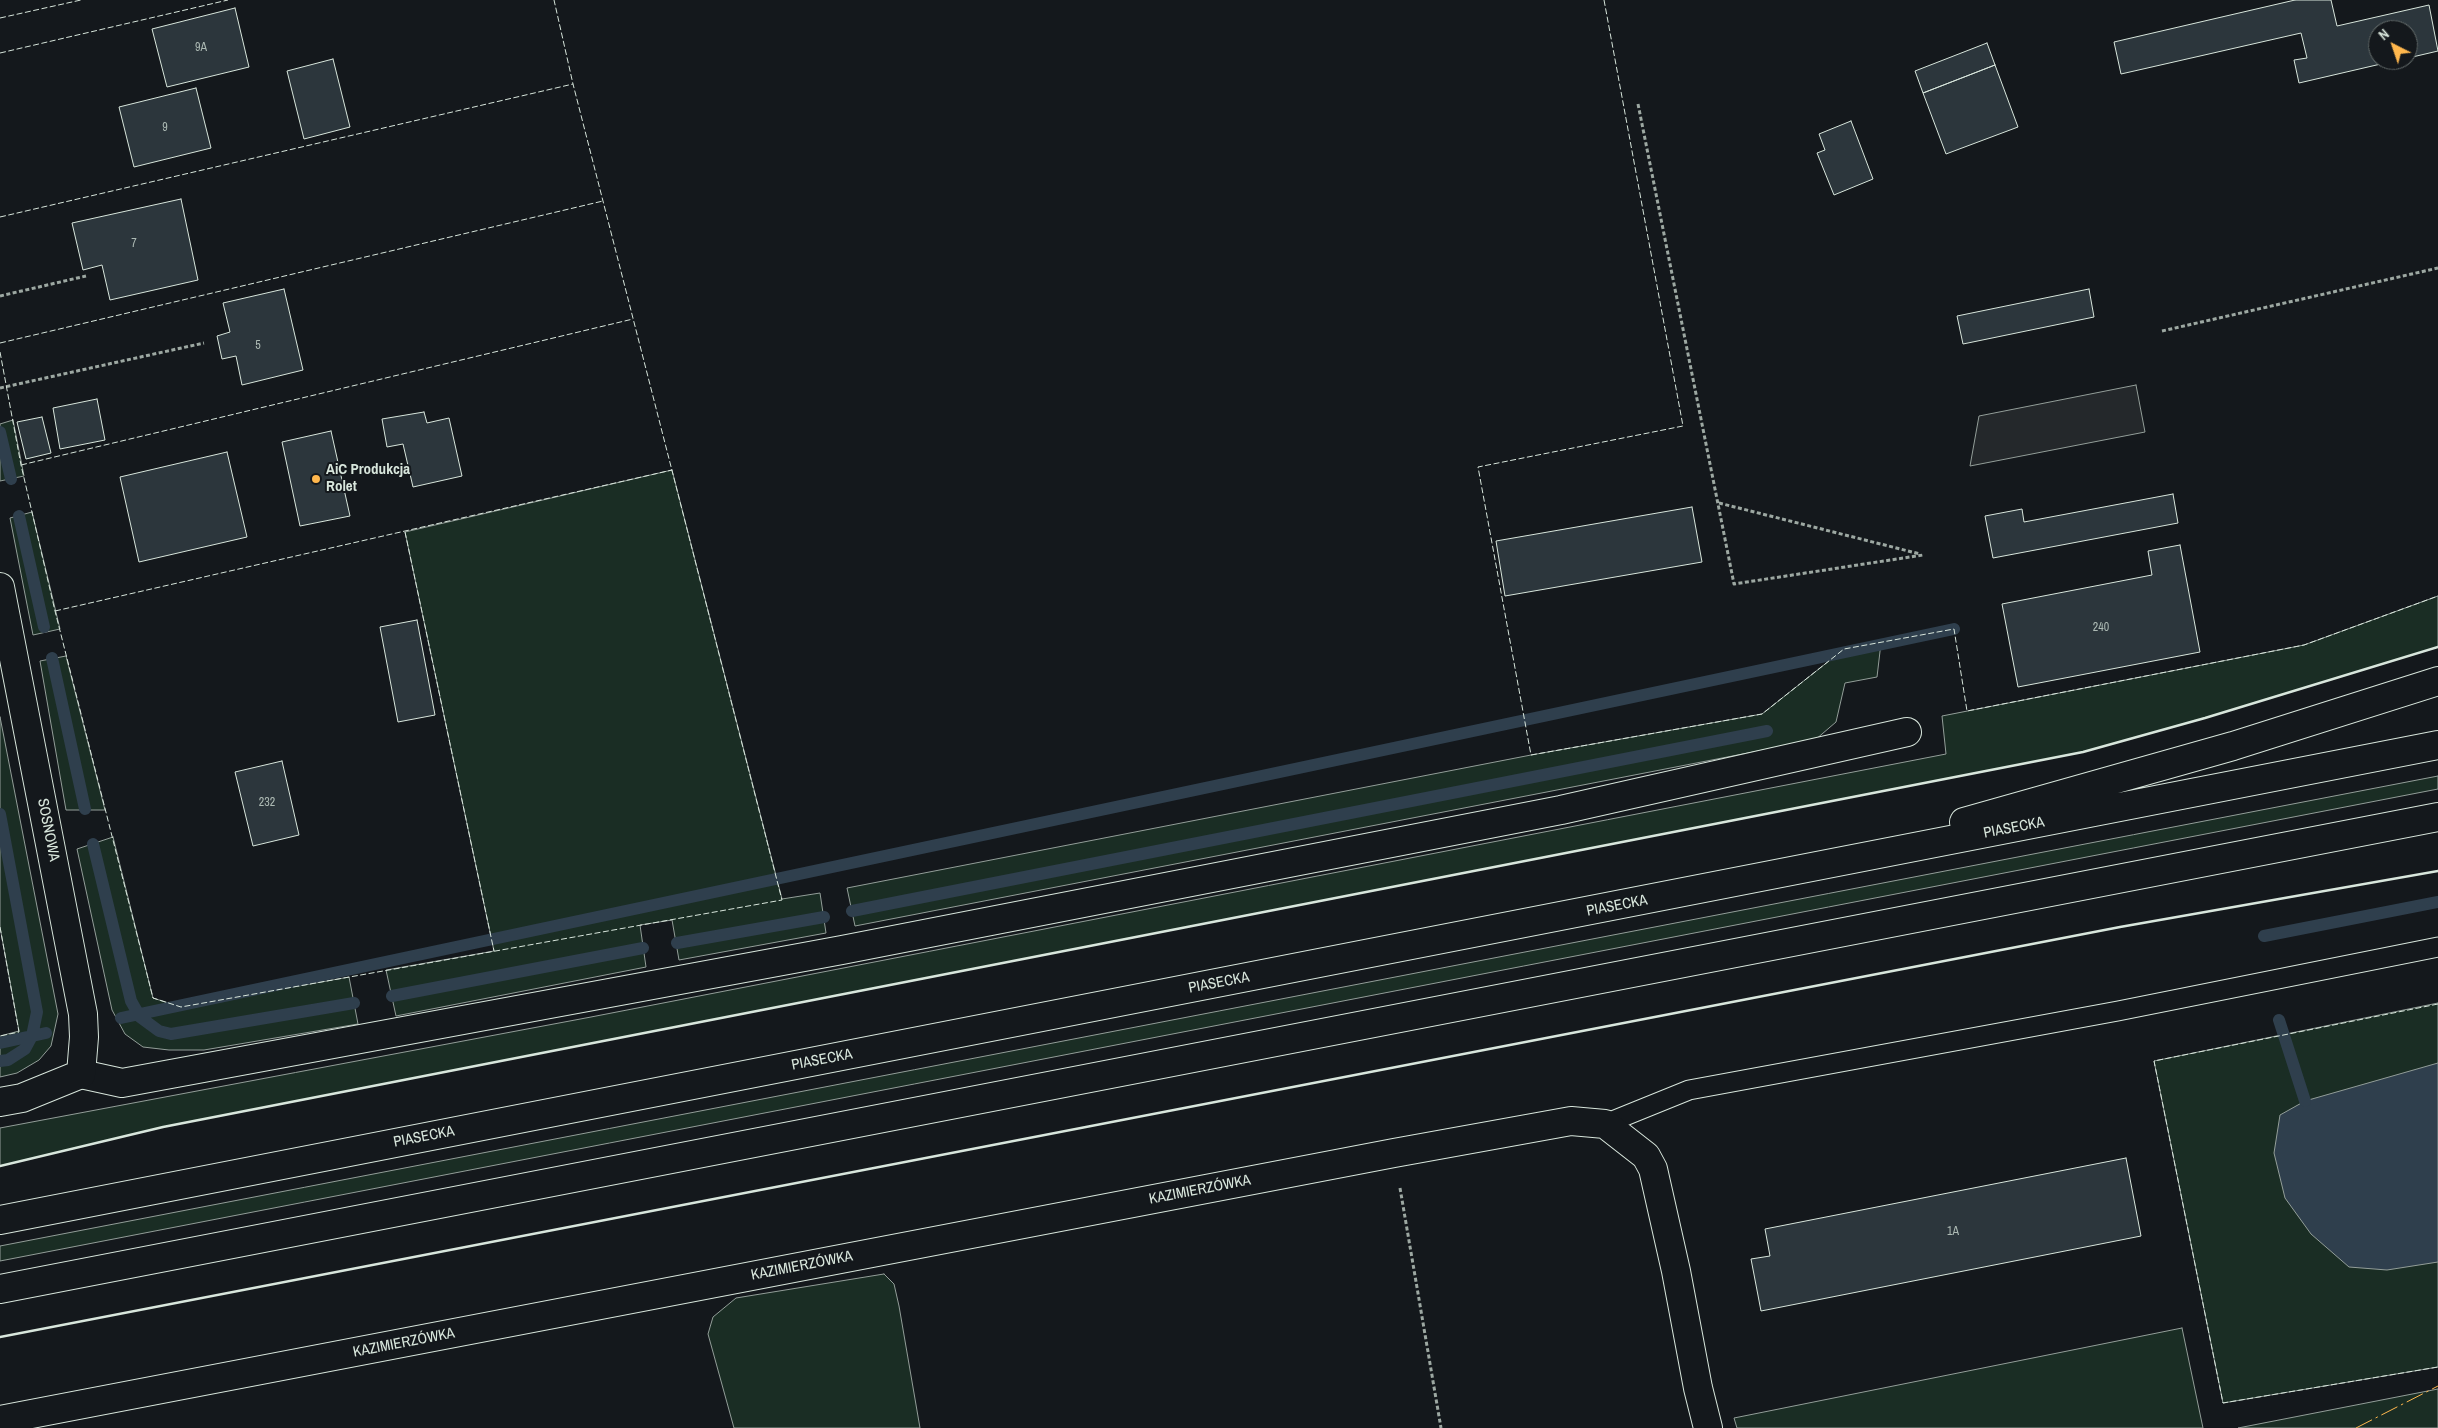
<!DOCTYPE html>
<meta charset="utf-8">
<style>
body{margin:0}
#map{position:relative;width:2438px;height:1428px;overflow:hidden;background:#14181c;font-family:"Archivo Narrow",sans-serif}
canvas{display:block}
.north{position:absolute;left:2368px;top:20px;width:50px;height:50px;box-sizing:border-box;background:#14181c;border:1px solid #626a69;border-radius:50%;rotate:319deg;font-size:14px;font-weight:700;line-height:20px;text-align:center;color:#d8e6dc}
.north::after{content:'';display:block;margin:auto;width:18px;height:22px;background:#ffb74d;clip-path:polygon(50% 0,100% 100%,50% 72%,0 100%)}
</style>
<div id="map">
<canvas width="2438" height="1428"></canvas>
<div class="north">N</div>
</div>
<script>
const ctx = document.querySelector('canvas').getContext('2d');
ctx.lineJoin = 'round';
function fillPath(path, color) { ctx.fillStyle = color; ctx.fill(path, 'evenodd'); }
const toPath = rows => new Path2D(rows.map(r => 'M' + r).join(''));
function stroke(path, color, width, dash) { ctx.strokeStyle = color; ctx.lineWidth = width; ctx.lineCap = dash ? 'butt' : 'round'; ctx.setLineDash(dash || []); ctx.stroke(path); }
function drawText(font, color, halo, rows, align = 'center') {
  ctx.font = font + ' "Archivo Narrow",sans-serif'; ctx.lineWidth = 4; ctx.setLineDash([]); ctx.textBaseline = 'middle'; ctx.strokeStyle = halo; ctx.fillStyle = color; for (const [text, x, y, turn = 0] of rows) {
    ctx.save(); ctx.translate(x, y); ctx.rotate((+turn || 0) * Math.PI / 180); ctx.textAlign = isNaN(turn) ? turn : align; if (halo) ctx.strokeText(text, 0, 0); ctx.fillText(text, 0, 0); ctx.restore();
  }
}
const green = toPath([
 [13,420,24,476,0,481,0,424,13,420],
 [672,470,782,899,820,893,826,933,679,960,672,920,640,925,646,967,396,1016,386,970,494,951,405,532,672,470],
 [32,512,60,629,33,635,10,518,32,512],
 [2438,596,2438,647,2205,718,2083,752,163,1127,0,1166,0,1128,591,1017,1946,754,1942,716,2304,645,2438,596],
 [1881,643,1877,677,1845,683,1836,722,1815,740,855,926,847,888,1531,755,1762,714,1844,649,1881,643],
 [66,656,105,810,66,810,40,661,66,656],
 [0,717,58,1014,51,1046,39,1060,17,1073,0,1077,0,1036,19,1031,0,927,0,717],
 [2438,776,2438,789,0,1261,0,1246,2438,776],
 [113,837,153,998,181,1007,349,977,358,1024,204,1050,169,1050,143,1047,125,1034,112,1010,77,849,113,837],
 [2438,1003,2438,1367,2223,1403,2154,1061,2438,1003],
 [884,1274,894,1284,899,1306,920,1428,734,1428,708,1334,713,1317,736,1298,884,1274],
 [2182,1328,2203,1428,1737,1428,1734,1418,2182,1328],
 [2438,1389,2438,1428,2238,1428,2438,1389]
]);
fillPath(green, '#1a2d24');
stroke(green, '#939e99', 1);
const parking = toPath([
 [2136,385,2145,432,1970,466,1979,416,2136,385]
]);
fillPath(parking, '#24282b');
stroke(parking, '#939e99', 1);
const water = toPath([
 [2438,1063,2438,1262,2387,1270,2349,1267,2311,1234,2285,1198,2274,1153,2280,1115,2305,1101,2438,1063]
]);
fillPath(water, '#2f3f4d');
stroke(water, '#939e99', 1);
stroke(toPath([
 [0,432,11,479],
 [19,516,44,627],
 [52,658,85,809],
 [0,814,37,1012,32,1036,25,1049,8,1060,0,1061],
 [93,844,131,1001,140,1017,159,1031,171,1034,354,1003],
 [852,911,1767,731],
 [2264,936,2438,902],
 [677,943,824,917],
 [392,996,643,948],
 [121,1018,1954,629],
 [2279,1020,2305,1101],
 [0,1043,46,1033]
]), '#2f3f4d', 12);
const building = toPath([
 [2295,0,2331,0,2337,26,2429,5,2438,51,2408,58,2408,30,2378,30,2378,60,2398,60,2299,83,2294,60,2307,58,2301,33,2121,74,2114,42,2295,0],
 [235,8,249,67,167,87,152,29,235,8],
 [1987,43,1995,65,1923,93,1915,71,1987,43],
 [333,59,350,127,304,139,287,71,333,59],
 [1995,65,2018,127,1946,154,1923,93,1995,65],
 [196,88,211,148,134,167,119,107,196,88],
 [1851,121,1873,179,1834,195,1817,153,1825,150,1819,134,1851,121],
 [181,199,198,280,110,300,102,265,83,270,72,223,181,199],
 [284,289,303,370,242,385,236,356,222,359,217,336,230,332,223,303,284,289],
 [2089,289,2094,317,1963,344,1957,316,2089,289],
 [97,399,105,440,60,449,53,408,97,399],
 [424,412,427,423,449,418,462,476,413,487,403,444,387,447,382,419,424,412],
 [42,417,51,453,26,459,17,422,42,417],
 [331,431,350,516,300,526,282,442,331,431],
 [227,452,247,537,139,562,120,477,227,452],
 [2173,494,2178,523,1993,558,1985,516,2022,509,2024,522,2173,494],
 [1692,507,1702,562,1505,596,1496,541,1692,507],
 [2180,545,2200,652,2018,687,2002,604,2152,575,2148,551,2180,545],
 [417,620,435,715,398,722,380,627,417,620],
 [282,761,299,835,253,846,235,772,282,761],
 [2126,1158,2141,1236,1761,1311,1751,1259,1770,1256,1765,1229,2126,1158]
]);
fillPath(building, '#2c363c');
stroke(building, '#d8e6dc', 1);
const lane = toPath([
 [1605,1124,1689,1090,2118,1011,2438,947]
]);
const street = toPath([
 [81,1074,122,1083,842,950,1561,810,1907,732]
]);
const secondary = toPath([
 [0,587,83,1014,84,1037,81,1074,22,1098,0,1102],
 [0,1420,1394,1153,1571,1121,1605,1124,1646,1156,1653,1169,1676,1271,1698,1388,1708,1428]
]);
const highway = toPath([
 [1964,822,2233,746,2438,681],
 [0,1220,2438,745],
 [0,1289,2438,817]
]);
stroke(lane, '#d8e6dc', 21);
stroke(street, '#d8e6dc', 30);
stroke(secondary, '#d8e6dc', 30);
stroke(highway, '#d8e6dc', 30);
stroke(toPath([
 [1638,104,1734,584,1923,555],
 [0,296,86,276],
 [2162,331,2438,268],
 [0,388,204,343],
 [1719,503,1920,554],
 [1400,1188,1441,1428]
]), '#9da8a2', 3, [4, 2.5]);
stroke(lane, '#14181c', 19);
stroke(street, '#14181c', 28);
stroke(secondary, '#14181c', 28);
stroke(highway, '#14181c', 28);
stroke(toPath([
 [1604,0,1683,426,1478,467,1531,755,1762,714,1844,649,1954,629,1967,711,2304,645,2438,596],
 [0,18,81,0],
 [0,53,228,0],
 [0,217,573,84],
 [0,343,603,201],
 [0,352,21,465,55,611,153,998,181,1007,782,900,573,84,554,0],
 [21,465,633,319],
 [405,532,494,951],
 [55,611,672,470],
 [0,927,19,1032,0,1036],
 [2438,1004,2154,1061,2223,1403,2438,1367]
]), '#d8e6dc', 1, [6, 2.5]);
stroke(toPath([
 [0,1166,163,1127,2083,752,2205,718,2438,647],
 [0,1337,2120,927,2438,871]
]), '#d8e6dc', 2.5);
stroke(toPath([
 [2356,1428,2438,1386]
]), '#ffb74d', 1, [18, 4, 2.5, 4]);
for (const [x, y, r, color] of [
 [316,479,5,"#ffb74d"]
]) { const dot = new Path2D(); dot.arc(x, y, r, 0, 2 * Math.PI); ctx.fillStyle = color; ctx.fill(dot); stroke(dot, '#14181c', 2); }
drawText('12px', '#adbab4', null, [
 ["9A",201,48],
 ["9",165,128],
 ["7",134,244],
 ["5",258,346],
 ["240",2101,628],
 ["232",267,803],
 ["1A",1953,1232]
]);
drawText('bold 15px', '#d8e6dc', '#14181c', [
 ["AiC Produkcja",326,470],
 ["Rolet",326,487]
], 'left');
drawText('15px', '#d8e6dc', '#14181c', [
 ["PIASECKA",2014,828,-11],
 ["SOSNOWA",48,830,79],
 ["PIASECKA",1617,906,-11],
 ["PIASECKA",1219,983,-11],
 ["PIASECKA",822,1060,-11],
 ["PIASECKA",424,1137,-11],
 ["KAZIMIERZÓWKA",1200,1190,-11],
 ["KAZIMIERZÓWKA",802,1266,-11],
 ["KAZIMIERZÓWKA",404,1343,-11]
]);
</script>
